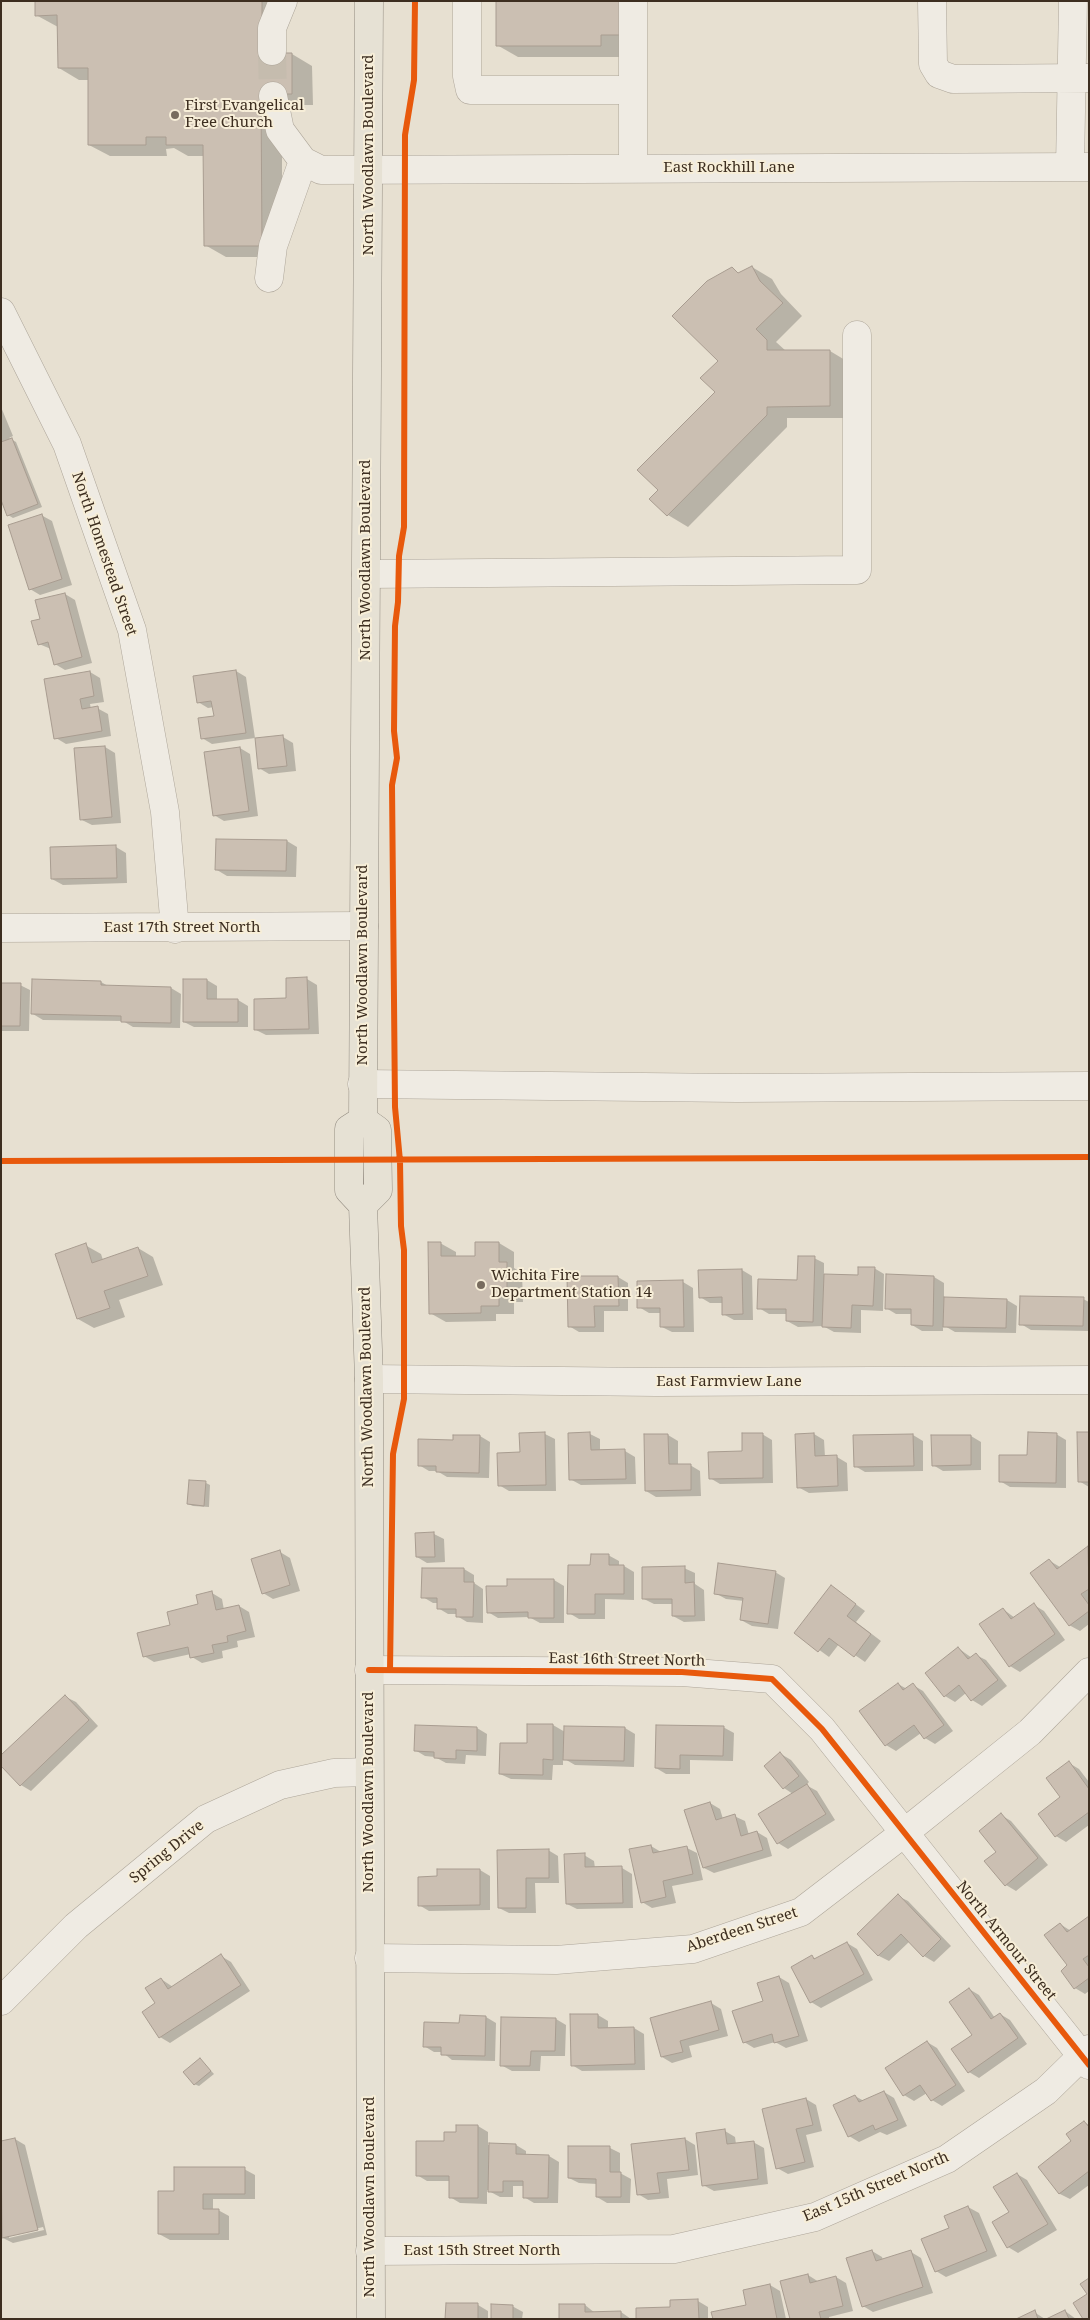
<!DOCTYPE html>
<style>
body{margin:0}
#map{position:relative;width:1090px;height:2320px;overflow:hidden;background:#e7e0d1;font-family:"Noto Serif",serif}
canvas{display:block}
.frame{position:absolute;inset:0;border:2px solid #3d2e20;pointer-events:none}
</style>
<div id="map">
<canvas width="1090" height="2320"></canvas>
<div class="frame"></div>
</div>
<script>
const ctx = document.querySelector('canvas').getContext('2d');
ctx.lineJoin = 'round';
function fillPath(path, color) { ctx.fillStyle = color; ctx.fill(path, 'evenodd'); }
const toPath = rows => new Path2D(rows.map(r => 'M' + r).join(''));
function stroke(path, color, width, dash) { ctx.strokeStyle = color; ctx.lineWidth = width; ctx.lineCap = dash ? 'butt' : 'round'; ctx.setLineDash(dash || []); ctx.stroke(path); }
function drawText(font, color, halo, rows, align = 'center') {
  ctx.font = font + ' "Noto Serif",serif'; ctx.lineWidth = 4; ctx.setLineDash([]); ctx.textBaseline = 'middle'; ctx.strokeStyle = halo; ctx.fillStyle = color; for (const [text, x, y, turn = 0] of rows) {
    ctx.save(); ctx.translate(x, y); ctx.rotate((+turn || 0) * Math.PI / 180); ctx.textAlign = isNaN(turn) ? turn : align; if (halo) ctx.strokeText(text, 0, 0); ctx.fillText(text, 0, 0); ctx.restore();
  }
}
fillPath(toPath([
 [36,1,282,1,282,54,292,54,312,66,313,105,282,105,282,257,226,257,205,245,205,156,188,156,174,148,166,149,167,156,110,156,89,145,89,80,79,80,59,68,58,27,36,15],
 [641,1,621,57,518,57,497,45],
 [752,267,772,279,781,294,802,316,776,342,786,351,830,351,850,363,851,418,787,418,787,427,688,527,668,515,651,499,660,490,716,392,732,269,740,274],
 [1,407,13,436,9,438,16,442,42,507,13,518,8,515,1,497],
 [41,515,52,521,72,585,40,595,30,589],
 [65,594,75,600,92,663,65,670,55,664,51,649,39,644,42,620],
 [236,671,246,677,255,738,212,744,202,738,215,717,214,707,208,708,198,702],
 [90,672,100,678,104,702,90,704,91,709,97,708,108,714,111,736,66,744,56,738],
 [283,737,293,743,296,771,269,774,259,768],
 [105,747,115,753,121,823,92,825,82,820],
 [240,748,250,754,258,816,224,821,214,815],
 [287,841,297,847,296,877,227,876,217,870],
 [116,847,126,853,127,883,63,885,52,879],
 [287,979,307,979,317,985,319,1034,266,1035,256,1030,287,999],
 [207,980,217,986,217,1000,238,1000,248,1006,248,1027,194,1027,184,1022],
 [101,982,108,986,171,988,181,994,180,1028,133,1027,123,1021,43,1020,33,1014],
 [1,984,20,985,30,990,29,1031,1,1031],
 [440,1243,456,1252,456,1257,477,1257,499,1243,514,1252,514,1268,522,1273,523,1302,514,1302,514,1314,496,1314,496,1321,446,1322,430,1313],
 [85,1245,101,1254,103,1260,138,1248,153,1257,163,1285,119,1300,125,1317,94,1328,78,1319,56,1255],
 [814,1258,824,1263,824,1275,859,1276,874,1268,884,1274,883,1311,861,1310,861,1333,834,1332,823,1326,798,1327,787,1321,788,1314,769,1314,759,1308,798,1282],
 [742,1270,752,1276,753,1320,734,1320,723,1314,723,1303,710,1303,700,1297,699,1271],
 [568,1277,618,1277,628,1283,628,1311,604,1311,604,1332,579,1332,569,1326],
 [934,1277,944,1283,944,1299,1007,1300,1017,1306,1016,1333,955,1332,943,1325,943,1331,922,1331,912,1325,912,1314,896,1314,886,1308],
 [683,1282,693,1288,694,1332,672,1332,662,1327,661,1313,649,1313,639,1307,638,1283],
 [1083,1299,1089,1302,1089,1331,1031,1330,1021,1324],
 [1089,1433,1089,1487,1079,1481],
 [545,1434,555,1439,556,1491,509,1491,499,1485,521,1454],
 [590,1434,600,1439,600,1451,625,1451,635,1457,636,1484,581,1485,570,1479],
 [762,1434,772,1440,773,1483,720,1484,710,1478,744,1453],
 [814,1434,824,1440,825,1457,837,1457,847,1463,848,1491,809,1493,798,1487],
 [1056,1434,1066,1440,1066,1488,1010,1487,1000,1481],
 [668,1435,678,1441,678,1465,690,1465,700,1471,701,1496,656,1497,646,1491],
 [913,1435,923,1441,923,1471,865,1472,855,1466],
 [480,1436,490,1442,489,1478,447,1477,437,1471,429,1471,419,1465,455,1441],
 [971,1436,981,1442,981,1470,943,1471,933,1465],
 [206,1483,210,1485,209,1507,193,1506,188,1504],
 [434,1534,444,1539,445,1562,427,1563,417,1557],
 [1088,1548,1089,1624,1080,1631,1069,1625,1050,1561,1060,1567],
 [280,1552,290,1558,300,1591,273,1599,263,1593],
 [608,1555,619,1561,619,1566,624,1566,634,1572,634,1600,605,1599,605,1619,579,1619,569,1613,592,1566],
 [684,1568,695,1573,695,1584,704,1590,705,1621,684,1622,673,1616,673,1604,654,1604,644,1599],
 [464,1569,474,1575,474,1583,483,1589,483,1623,467,1622,457,1616,457,1614,448,1614,438,1608,438,1603,433,1603,423,1597],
 [775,1572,785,1578,778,1629,752,1626,741,1620,744,1601,726,1599,715,1593],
 [554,1580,564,1586,564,1623,540,1623,529,1617,498,1618,488,1612,509,1587],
 [831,1586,865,1611,856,1622,881,1641,865,1662,839,1644,829,1657,796,1633],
 [212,1593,222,1599,224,1610,239,1606,249,1612,255,1637,237,1641,238,1647,222,1651,223,1658,202,1663,192,1657,191,1654,154,1662,144,1656,172,1626,200,1605],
 [1034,1605,1044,1611,1065,1640,1020,1672,1010,1666,1003,1609,1015,1618],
 [958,1648,972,1658,976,1655,986,1660,1007,1686,982,1706,972,1700,966,1693,955,1702,945,1696],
 [898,1684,907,1689,913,1685,923,1691,953,1731,935,1744,925,1738,921,1733,896,1751,886,1745],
 [66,1697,76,1702,98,1726,31,1791,21,1785],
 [529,1725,553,1725,565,1732,625,1728,635,1734,634,1767,575,1765,563,1758,563,1765,553,1765,552,1780,511,1779,500,1774,528,1744],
 [723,1727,734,1733,733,1761,690,1760,690,1774,666,1774,656,1768],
 [477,1728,487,1734,486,1756,466,1755,465,1764,446,1763,435,1757,425,1756,415,1750],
 [781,1754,791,1760,809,1782,806,1785,817,1791,835,1820,788,1849,778,1843,793,1794,784,1788],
 [1069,1763,1079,1769,1089,1782,1089,1825,1066,1842,1056,1836],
 [710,1803,720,1809,723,1819,734,1816,745,1821,749,1835,757,1832,767,1838,772,1856,714,1873,704,1868],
 [1001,1815,1011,1821,1048,1865,1016,1891,1006,1885,998,1852],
 [651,1846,661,1852,687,1848,697,1853,703,1880,672,1886,676,1903,652,1908,642,1902,631,1850],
 [548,1850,558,1856,559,1883,535,1883,536,1913,509,1913,499,1908],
 [584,1855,594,1861,595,1868,622,1868,632,1874,633,1908,577,1909,567,1904],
 [480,1870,490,1876,490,1910,429,1911,419,1905,438,1878],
 [898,1896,908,1901,951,1946,934,1962,924,1956,910,1941,889,1961,879,1956,858,1934],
 [1089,1917,1089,1991,1085,1994,1075,1988,1060,1924,1071,1931],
 [847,1943,857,1949,873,1980,821,2008,811,2002,812,1957,817,1959],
 [221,1956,231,1962,250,1991,170,2043,160,2037,161,1979,173,1987],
 [779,1977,789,1983,808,2041,786,2048,775,2042,754,2048,744,2042],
 [969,1989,979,1995,995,2018,1000,2014,1010,2020,1027,2044,979,2078,969,2072,974,2035],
 [711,2003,721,2009,728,2036,689,2046,692,2057,672,2063,662,2057],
 [598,2015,608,2021,608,2029,634,2028,644,2034,645,2070,582,2071,572,2065],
 [486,2017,496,2023,495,2061,452,2060,442,2052,434,2052,424,2046,460,2024],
 [556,2019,566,2025,565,2056,541,2056,540,2071,512,2071,501,2065],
 [927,2042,937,2048,965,2091,942,2106,932,2100,927,2093,914,2101,904,2095],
 [201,2060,214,2074,199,2086,194,2084],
 [884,2092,894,2098,907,2126,887,2135,880,2132,859,2142,849,2136,855,2096,864,2101],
 [806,2099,816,2105,822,2131,806,2135,814,2167,788,2174,777,2168],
 [1084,2122,1089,2125,1089,2185,1070,2199,1060,2194,1039,2168,1073,2142],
 [478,2126,488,2132,488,2145,516,2145,526,2151,526,2155,549,2156,559,2162,558,2203,534,2203,524,2197,524,2186,513,2186,513,2197,500,2197,487,2190,487,2204,460,2203,450,2197,450,2181,427,2181,417,2175,446,2142,457,2133],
 [725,2131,735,2137,736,2144,753,2142,764,2148,768,2184,714,2191,703,2185],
 [15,2139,25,2145,47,2235,13,2243,3,2238,1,2231,1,2142],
 [43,2227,44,2230,9,2238,9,2235],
 [685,2139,695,2145,698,2175,667,2179,669,2198,648,2200,638,2194],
 [610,2148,620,2153,620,2173,631,2179,630,2203,607,2203,597,2197,597,2184,579,2183,569,2178],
 [244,2169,255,2175,255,2199,213,2199,213,2210,218,2210,229,2216,229,2240,170,2240,159,2234,175,2192],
 [1017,2174,1027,2180,1057,2230,1018,2253,1008,2247,1010,2212],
 [968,2207,979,2213,997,2256,946,2277,936,2271,950,2228],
 [872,2251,882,2257,883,2260,911,2252,921,2258,933,2293,873,2312,863,2306],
 [808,2275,819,2282,836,2277,846,2283,853,2311,829,2317,829,2319,791,2319],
 [770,2285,780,2291,786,2319,714,2319,748,2306],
 [698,2301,708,2307,708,2319,637,2319],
 [478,2305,488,2311,488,2319,447,2319],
 [585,2305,595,2313,621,2312,631,2319,560,2319],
 [512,2306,523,2312,522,2319,492,2319],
 [1065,2311,1076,2319,1049,2319],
 [1034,2312,1045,2319,1019,2319]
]), '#0003');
const building = toPath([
 [35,1,262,1,262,53,292,53,292,94,261,94,262,246,204,246,203,145,166,145,166,137,146,137,146,145,88,145,88,68,58,68,57,15,35,16,35,1],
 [496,1,621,1,621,35,601,35,601,46,496,46,496,1],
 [752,266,760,281,783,303,756,329,767,340,767,350,830,350,830,406,767,407,767,415,667,516,649,499,658,490,637,470,715,392,700,378,718,361,672,316,707,281,732,267,738,273,752,266],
 [12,438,38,504,7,516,1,500,1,442,12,438],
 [42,514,62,579,29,590,8,525,42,514],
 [65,593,82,657,54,665,48,642,38,645,31,621,40,619,35,600,65,593],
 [236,670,246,733,201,739,198,718,214,716,211,701,197,703,193,676,236,670],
 [90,671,94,696,80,699,82,709,98,706,102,731,54,739,44,679,90,671],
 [283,735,287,766,258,769,255,738,283,735],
 [105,746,112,817,80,820,74,748,105,746],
 [240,747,249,811,213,816,204,752,240,747],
 [216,839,287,840,286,871,215,870,216,839],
 [116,845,117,878,51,879,50,847,116,845],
 [307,977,309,1029,254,1030,254,999,286,998,286,978,307,977],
 [32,979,101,981,101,985,171,987,171,1023,121,1022,121,1016,31,1014,32,979],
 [183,979,207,979,207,999,238,999,238,1022,183,1022,183,979],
 [1,983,21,983,20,1026,1,1026,1,983],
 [428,1242,441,1242,441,1256,475,1256,475,1242,499,1242,499,1262,507,1262,507,1294,499,1294,499,1306,481,1306,481,1313,429,1314,428,1242],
 [86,1243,92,1263,138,1247,148,1276,104,1291,110,1308,77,1319,55,1254,86,1243],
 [798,1256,815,1256,813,1322,786,1321,786,1309,757,1309,758,1279,797,1280,798,1256],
 [858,1267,875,1267,873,1306,852,1305,851,1328,822,1327,824,1274,858,1275,858,1267],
 [742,1269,743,1314,722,1315,722,1297,699,1298,698,1270,742,1269],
 [886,1274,934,1276,933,1326,911,1325,911,1309,885,1309,886,1274],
 [567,1276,618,1276,619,1306,594,1306,595,1327,568,1327,567,1276],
 [683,1280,684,1327,660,1327,660,1308,637,1308,637,1281,683,1280],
 [1020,1296,1084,1297,1083,1326,1019,1325,1020,1296],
 [944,1297,1007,1299,1006,1328,943,1327,944,1297],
 [545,1432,546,1485,498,1486,497,1453,520,1452,519,1433,545,1432],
 [590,1432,591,1450,625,1449,626,1479,569,1480,568,1433,590,1432],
 [1028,1432,1057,1433,1056,1483,999,1482,999,1455,1027,1455,1028,1432],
 [1077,1432,1089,1432,1089,1482,1078,1482,1077,1432],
 [742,1433,763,1433,763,1478,709,1479,708,1452,742,1451,742,1433],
 [814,1433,815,1456,837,1455,838,1486,797,1488,795,1434,814,1433],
 [644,1434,668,1434,669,1464,691,1464,691,1490,645,1491,644,1434],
 [913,1434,914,1466,854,1467,853,1435,913,1434],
 [453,1435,480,1435,479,1473,436,1472,436,1466,418,1466,418,1439,453,1440,453,1435],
 [931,1435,971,1435,971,1465,932,1466,931,1435],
 [189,1480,206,1481,204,1506,187,1504,189,1480],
 [434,1532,435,1557,416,1557,415,1533,434,1532],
 [1088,1546,1089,1589,1081,1594,1089,1605,1089,1611,1069,1626,1030,1573,1049,1559,1057,1569,1088,1546],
 [280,1550,290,1585,262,1594,251,1559,280,1550],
 [591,1554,609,1554,609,1565,624,1565,624,1594,595,1594,595,1614,567,1614,568,1565,590,1565,591,1554],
 [718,1563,776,1571,768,1624,740,1620,743,1598,714,1594,718,1563],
 [685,1566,685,1583,694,1582,695,1616,672,1616,672,1599,642,1599,642,1567,685,1566],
 [422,1568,464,1568,464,1582,474,1582,473,1617,456,1617,456,1609,437,1609,437,1598,421,1598,422,1568],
 [507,1579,554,1579,554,1618,528,1618,528,1612,487,1613,486,1586,507,1586,507,1579],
 [831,1585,856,1604,847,1616,871,1634,854,1657,829,1638,818,1652,794,1633,831,1585],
 [212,1591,216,1610,239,1605,246,1631,227,1636,228,1642,212,1645,214,1653,190,1658,188,1647,143,1657,137,1633,170,1625,167,1612,198,1604,196,1595,212,1591],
 [1034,1603,1055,1634,1009,1667,979,1624,1003,1608,1011,1619,1034,1603],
 [958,1647,968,1659,976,1653,998,1680,971,1701,959,1685,944,1697,925,1673,958,1647],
 [898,1683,903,1690,913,1683,944,1725,924,1739,914,1725,885,1746,859,1711,898,1683],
 [65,1695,89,1720,20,1786,1,1766,1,1755,65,1695],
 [527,1724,553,1724,553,1760,543,1759,543,1775,499,1774,500,1743,527,1743,527,1724],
 [415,1725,477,1727,477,1751,456,1750,456,1759,434,1758,434,1752,414,1751,415,1725],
 [656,1725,724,1726,723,1756,680,1755,680,1769,655,1768,656,1725],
 [564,1726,625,1727,624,1761,563,1760,564,1726],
 [780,1752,799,1776,783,1789,764,1766,780,1752],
 [1069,1761,1089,1789,1089,1812,1055,1837,1038,1814,1060,1797,1046,1778,1069,1761],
 [807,1784,826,1814,777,1844,758,1814,807,1784],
 [710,1802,716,1820,735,1814,741,1836,757,1831,763,1850,703,1868,684,1810,710,1802],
 [1001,1813,1038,1858,1005,1886,984,1861,996,1852,979,1831,1001,1813],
 [651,1845,653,1853,687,1846,693,1874,663,1881,666,1897,641,1903,629,1849,651,1845],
 [549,1849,549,1878,526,1878,526,1908,498,1908,497,1850,549,1849],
 [585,1853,585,1867,622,1866,623,1903,566,1904,564,1854,585,1853],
 [437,1869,480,1869,480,1905,418,1906,418,1877,437,1876,437,1869],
 [898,1894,941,1939,923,1957,901,1934,878,1956,857,1934,898,1894],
 [1089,1916,1089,1955,1083,1959,1089,1967,1089,1978,1074,1989,1061,1971,1067,1965,1044,1935,1060,1923,1067,1932,1089,1916],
 [847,1942,864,1974,810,2003,791,1967,812,1955,814,1959,847,1942],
 [221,1954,241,1985,159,2038,142,2012,155,2003,145,1988,161,1978,168,1989,221,1954],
 [779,1976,799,2036,774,2043,772,2034,743,2043,732,2011,763,2001,757,1983,779,1976],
 [969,1988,991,2019,1000,2013,1018,2038,968,2073,951,2049,972,2035,949,2002,969,1988],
 [711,2001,719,2030,680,2041,683,2052,661,2057,650,2018,711,2001],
 [570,2014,598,2014,598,2028,634,2027,635,2064,571,2066,570,2014],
 [460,2015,486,2016,485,2056,441,2055,441,2047,423,2047,424,2022,459,2023,460,2015],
 [501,2017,556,2018,555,2051,531,2051,530,2066,500,2066,501,2017],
 [927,2041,956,2085,931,2101,920,2085,903,2096,885,2068,927,2041],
 [200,2058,211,2071,194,2085,183,2072,200,2058],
 [884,2091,898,2120,875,2130,873,2125,848,2137,833,2105,855,2095,859,2102,884,2091],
 [806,2098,813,2125,796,2129,805,2162,776,2169,762,2109,806,2098],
 [1084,2121,1089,2127,1089,2171,1059,2194,1038,2167,1071,2141,1066,2134,1084,2121],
 [456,2125,478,2125,478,2198,449,2198,449,2176,416,2176,416,2141,444,2141,444,2132,456,2132,456,2125],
 [725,2129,727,2144,754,2141,758,2179,702,2186,696,2133,725,2129],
 [15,2138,38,2230,2,2238,1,2141,15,2138],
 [685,2138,689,2170,657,2173,660,2193,637,2195,631,2144,685,2138],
 [489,2143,516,2144,516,2154,549,2155,548,2198,523,2198,523,2181,503,2181,503,2192,488,2192,489,2143],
 [568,2146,610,2146,610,2172,621,2172,621,2197,596,2197,596,2179,568,2178,568,2146],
 [174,2167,245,2167,245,2194,203,2194,203,2209,219,2209,219,2234,158,2234,158,2191,174,2191,174,2167],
 [1017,2173,1048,2224,1007,2248,992,2222,1009,2212,993,2187,1017,2173],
 [968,2206,987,2251,935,2272,921,2239,949,2228,944,2216,968,2206],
 [872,2250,876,2261,911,2250,923,2287,862,2307,846,2258,872,2250],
 [808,2274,810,2283,836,2276,843,2306,819,2312,821,2319,790,2319,780,2281,808,2274],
 [1089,2278,1089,2319,1083,2319,1073,2303,1087,2294,1080,2284,1089,2278],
 [770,2284,777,2319,713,2319,711,2312,746,2305,743,2290,770,2284],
 [698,2299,699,2319,636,2319,636,2308,670,2307,670,2300,698,2299],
 [446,2303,478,2303,478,2319,445,2319,446,2303],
 [491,2304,513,2305,513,2319,491,2319,491,2304],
 [559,2304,585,2304,585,2312,621,2311,621,2319,559,2319,559,2304],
 [1035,2310,1038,2319,1016,2319,1035,2310],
 [1065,2310,1069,2319,1046,2319,1065,2310]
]);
fillPath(building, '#cbbfb2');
stroke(building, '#a89c90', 1);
stroke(toPath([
 [272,51,273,96]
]), '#c5bcae', 28, [28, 14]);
const minor = toPath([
 [467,1,467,76,470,90,633,90],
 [633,1,633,167],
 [932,1,933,64,939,74,953,79,1089,78],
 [272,51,272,28,283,1],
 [273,96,280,130,303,161,321,170,1089,167],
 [1070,167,1073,1],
 [269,278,273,246,303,161],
 [1,312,67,444,132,630,165,812,175,929],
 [366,574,857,570,857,335],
 [1,928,364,926],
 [362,1084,737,1088,1089,1086],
 [369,1379,657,1382,1089,1380],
 [369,1670,682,1672,772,1679,822,1729,1089,2065],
 [369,1958,556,1960,693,1949,801,1912,904,1833,1030,1732,1089,1672],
 [1,2001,76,1926,206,1819,280,1785,334,1773,369,1772],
 [370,2251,674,2249,815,2217,947,2159,1046,2091,1089,2049]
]);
const major = toPath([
 [363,1120,349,1129,349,1190,363,1205,369,1379,371,2319],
 [363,1120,369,1],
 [363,1120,377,1130,378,1190,363,1205]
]);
stroke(minor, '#ada599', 29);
stroke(major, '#928b80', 29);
stroke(minor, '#efebe3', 28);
stroke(major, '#e6e1d4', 28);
stroke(toPath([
 [1,1161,1089,1157],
 [369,1670,682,1672,772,1679,822,1729,1089,2065],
 [390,1670,393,1454,404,1399,404,1250,401,1226,400,1161,395,1107,392,785,397,758,394,731,395,626,398,602,399,556,404,527,405,135,414,80,415,1]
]), '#e8590c', 6);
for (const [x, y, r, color] of [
 [175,115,5,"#786c5e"],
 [481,1285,5,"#786c5e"]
]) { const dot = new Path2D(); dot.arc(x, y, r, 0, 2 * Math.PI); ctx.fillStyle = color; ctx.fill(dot); stroke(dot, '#f7eed8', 2); }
drawText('15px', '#3d2e20', '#f7eed8', [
 ["First Evangelical",185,106],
 ["Free Church",185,123],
 ["Wichita Fire",491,1276],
 ["Department Station 14",491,1293]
], 'left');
drawText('15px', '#3d2e20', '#f7eed8', [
 ["North Woodlawn Boulevard",369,155,-90],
 ["East Rockhill Lane",729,168],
 ["North Homestead Street",104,554,71],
 ["North Woodlawn Boulevard",366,560,-90],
 ["East 17th Street North",182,928],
 ["North Woodlawn Boulevard",363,965,-90],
 ["East Farmview Lane",729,1382],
 ["North Woodlawn Boulevard",367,1387,-91],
 ["East 16th Street North",627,1660,1],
 ["North Woodlawn Boulevard",369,1792,-90],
 ["Spring Drive",167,1852,-39],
 ["Aberdeen Street",742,1930,-18],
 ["North Armour Street",1006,1941,51],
 ["East 15th Street North",876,2187,-23],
 ["North Woodlawn Boulevard",370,2197,-90],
 ["East 15th Street North",482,2251]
]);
</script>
